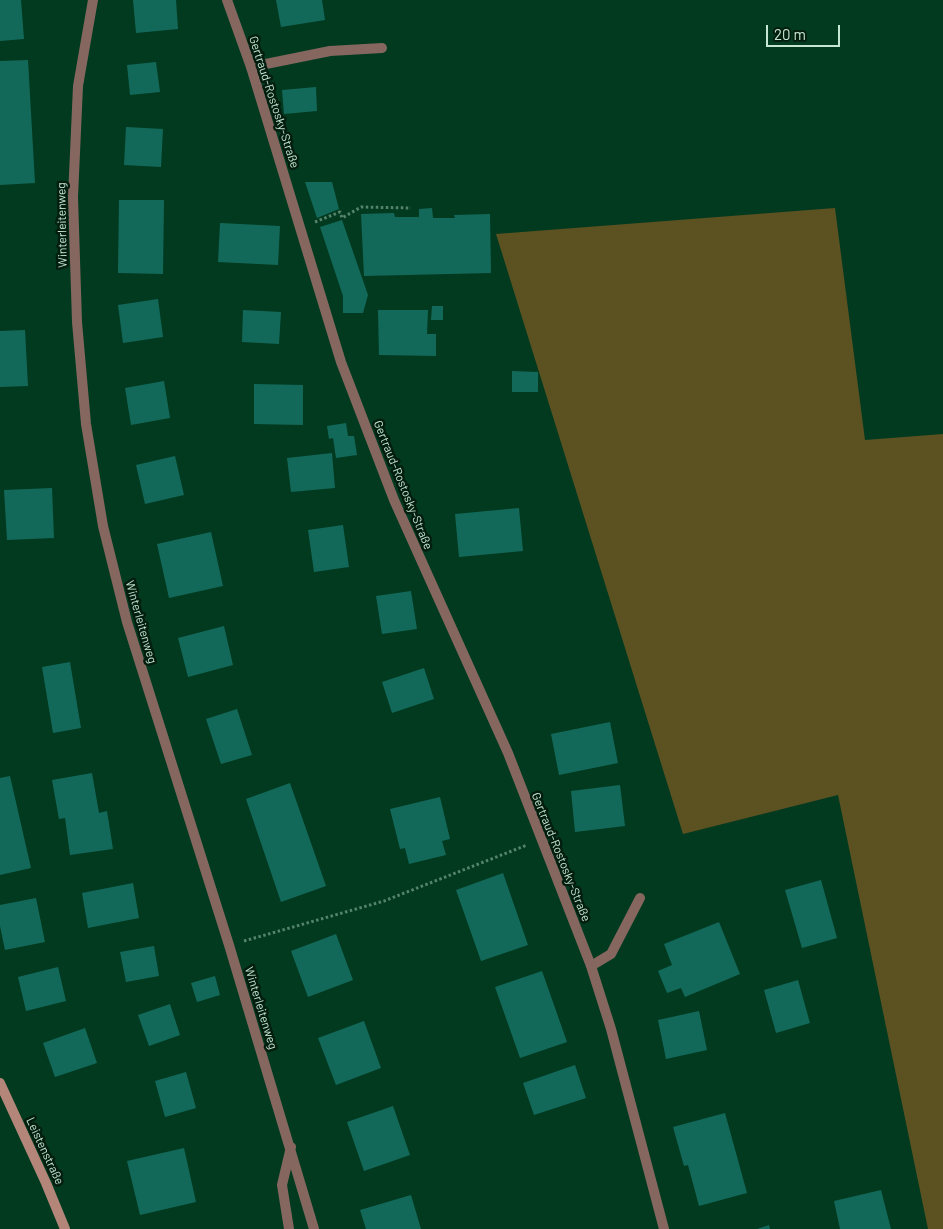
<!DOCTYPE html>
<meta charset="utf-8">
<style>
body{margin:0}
#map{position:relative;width:943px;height:1229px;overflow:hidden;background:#023a20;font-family:Barlow,sans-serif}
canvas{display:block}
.scale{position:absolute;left:766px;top:25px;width:74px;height:22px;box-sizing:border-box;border:2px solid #c5e6d1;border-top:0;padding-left:6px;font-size:15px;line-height:18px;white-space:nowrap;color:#c5e6d1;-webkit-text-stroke:4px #031d0f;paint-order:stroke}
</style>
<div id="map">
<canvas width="943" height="1229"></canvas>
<div class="scale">20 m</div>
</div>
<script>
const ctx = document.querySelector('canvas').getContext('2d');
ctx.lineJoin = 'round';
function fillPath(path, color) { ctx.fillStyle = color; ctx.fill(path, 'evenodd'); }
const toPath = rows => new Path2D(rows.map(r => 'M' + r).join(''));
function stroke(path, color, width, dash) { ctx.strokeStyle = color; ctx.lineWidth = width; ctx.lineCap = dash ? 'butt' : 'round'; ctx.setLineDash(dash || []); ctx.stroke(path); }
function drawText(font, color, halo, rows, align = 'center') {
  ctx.font = font + ' Barlow,sans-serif'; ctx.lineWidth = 5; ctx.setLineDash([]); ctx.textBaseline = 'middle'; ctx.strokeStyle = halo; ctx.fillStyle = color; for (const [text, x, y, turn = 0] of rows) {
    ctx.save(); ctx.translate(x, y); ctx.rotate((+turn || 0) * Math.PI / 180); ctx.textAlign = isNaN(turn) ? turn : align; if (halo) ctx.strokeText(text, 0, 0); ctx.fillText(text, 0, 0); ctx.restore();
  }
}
fillPath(toPath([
 [835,208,865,440,943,434,943,1229,928,1229,838,795,683,834,496,234]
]), '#5c5121');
fillPath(toPath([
 [0,0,21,0,24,39,0,41],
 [133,0,176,0,178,29,136,33],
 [276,0,322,0,325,20,281,27],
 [28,60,35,183,0,185,0,61],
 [156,62,160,92,130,95,127,65],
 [316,87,317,111,284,114,282,90],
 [126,127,163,129,161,167,124,165],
 [305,182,332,182,339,209,317,218],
 [119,200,164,200,163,274,118,273],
 [432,208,433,218,455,218,454,215,490,214,491,273,364,276,361,214,394,213,395,217,419,217,419,209],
 [342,220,368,295,363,313,343,313,343,296,320,227],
 [220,223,280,226,278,265,218,262],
 [158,299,163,337,123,343,118,305],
 [432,306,443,306,443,320,431,320],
 [243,310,281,312,279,344,242,342],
 [378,310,428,310,427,334,436,334,436,356,379,355],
 [25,330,28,386,0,387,0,331],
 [512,371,538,372,538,392,512,392],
 [164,381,170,418,131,425,125,388],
 [254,384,303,385,303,425,254,424],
 [346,423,348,436,354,436,357,455,336,458,333,438,329,439,327,426],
 [332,453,335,488,291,492,287,458],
 [175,456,184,495,145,504,136,465],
 [52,488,54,538,7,540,4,490],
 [519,508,523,551,459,557,455,514],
 [343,525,349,567,314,572,308,530],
 [211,532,223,586,169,598,157,544],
 [411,591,417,629,382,634,376,596],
 [224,626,233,665,188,677,178,638],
 [70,662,81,728,53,733,42,667],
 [424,668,434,699,392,713,382,682],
 [237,709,252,755,221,764,206,719],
 [610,722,618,763,559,775,551,734],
 [92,773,99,813,107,811,113,849,70,855,65,818,59,819,52,780],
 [10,776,31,868,0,875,0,778],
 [290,783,326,886,281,902,246,799],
 [620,785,625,826,575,832,571,791],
 [440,797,450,839,442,841,446,855,409,864,405,848,400,849,390,809],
 [503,873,528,945,481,961,456,890],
 [821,880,837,938,802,948,785,890],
 [133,883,139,918,88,928,82,893],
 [36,898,45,942,5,950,0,926,0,905],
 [719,922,740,974,685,997,681,988,667,993,658,971,672,965,664,944],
 [336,934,353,980,308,997,291,951],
 [154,946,159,976,126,982,120,952],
 [58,967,66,1001,26,1011,18,977],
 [542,971,567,1042,520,1058,495,987],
 [215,976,220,995,197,1002,191,983],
 [798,980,810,1023,776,1033,764,990],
 [170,1004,180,1035,149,1046,138,1015],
 [699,1011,707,1050,666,1059,658,1020],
 [364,1021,381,1068,336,1085,318,1038],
 [85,1028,97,1063,55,1077,43,1043],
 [575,1065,586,1098,534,1115,523,1083],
 [186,1072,196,1108,165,1117,155,1081],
 [393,1106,410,1155,364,1171,347,1122],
 [725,1113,747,1193,699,1206,688,1165,684,1166,673,1127],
 [184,1148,196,1202,140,1215,127,1161],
 [881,1190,891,1229,840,1229,834,1201],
 [411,1195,421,1229,366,1229,360,1210],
 [769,1225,770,1229,757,1229]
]), '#136959');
stroke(toPath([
 [315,222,340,212,342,218,361,207,411,208],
 [244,941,384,901,527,845]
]), '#55836b', 3, [2.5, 2.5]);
stroke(toPath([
 [251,67,330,51,382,48]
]), '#85675f', 10);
stroke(toPath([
 [93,0,78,86,73,197,77,322,86,424,103,526,127,622,229,945,314,1229],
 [227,0,251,67,341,362,394,500,508,753,591,966,611,1029,664,1229],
 [591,966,611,954,640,898],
 [289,1229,282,1185,291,1147]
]), '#85675f', 10);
stroke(toPath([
 [0,1083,46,1183,65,1229]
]), '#b48679', 10);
drawText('12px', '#c5e6d1', '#031d0f', [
 ["Gertraud-Rostosky-Straße",274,102,72],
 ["Winterleitenweg",62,225,-91],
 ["Gertraud-Rostosky-Straße",403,485,68],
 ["Winterleitenweg",141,622,74],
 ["Gertraud-Rostosky-Straße",561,857,68],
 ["Winterleitenweg",261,1008,73],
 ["Leistenstraße",45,1151,65]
]);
</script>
